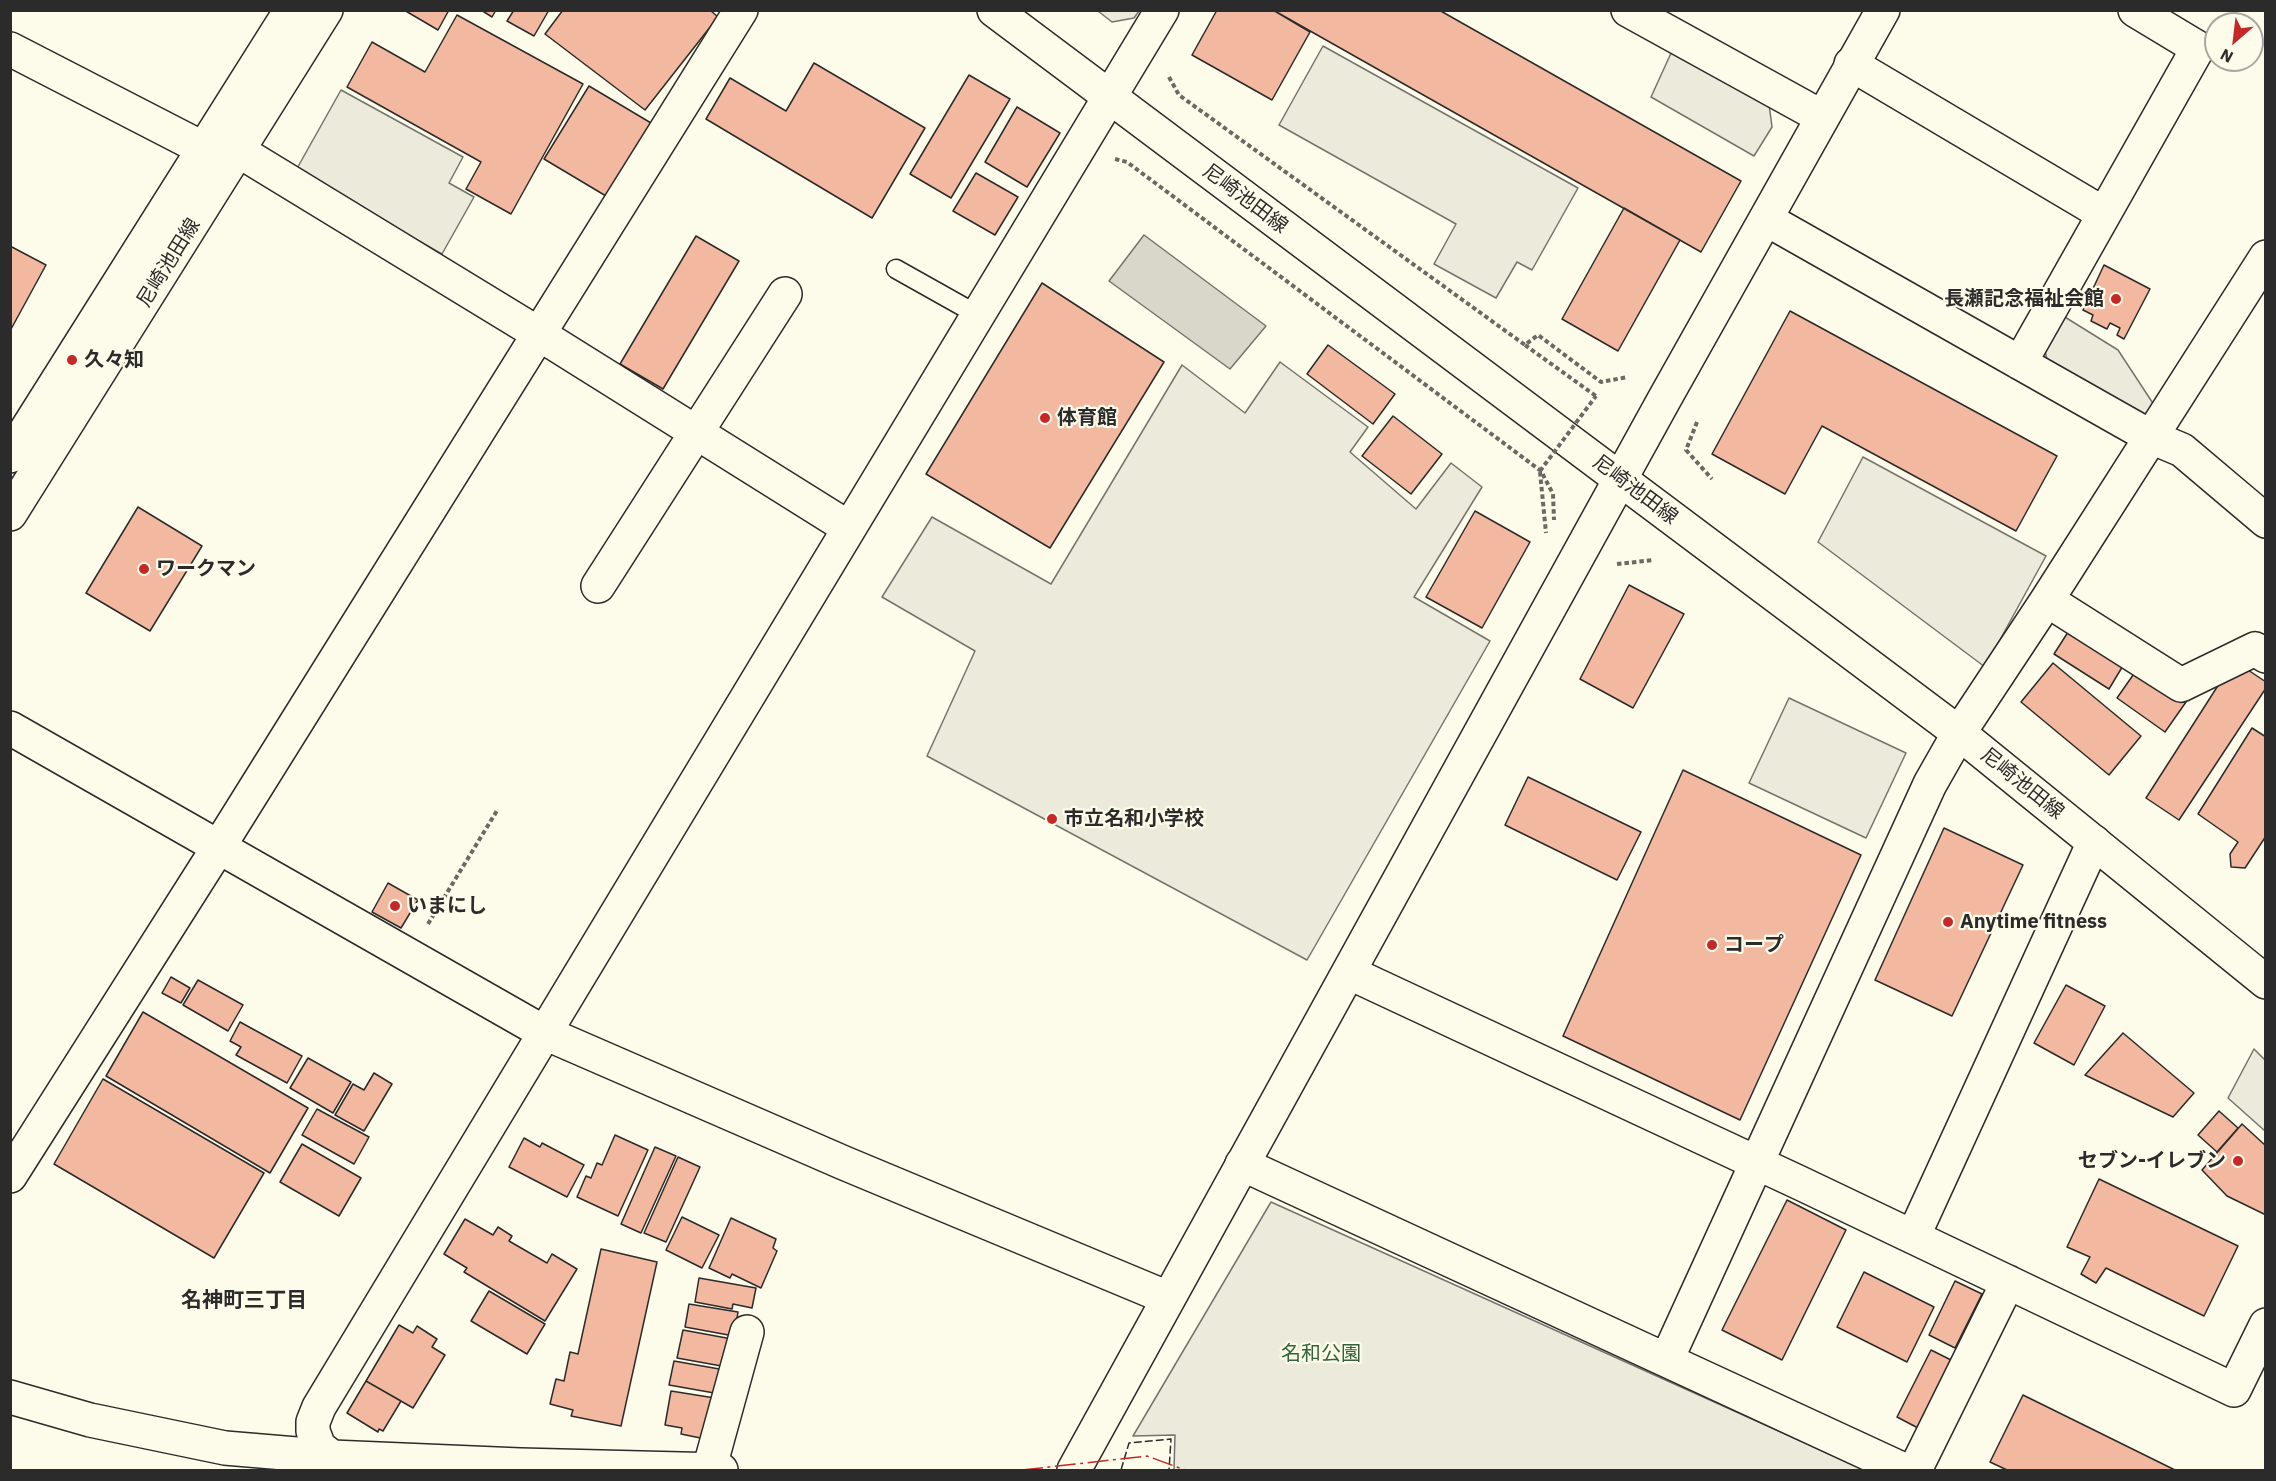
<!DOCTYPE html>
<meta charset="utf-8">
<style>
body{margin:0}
#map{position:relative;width:2276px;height:1481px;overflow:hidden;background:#fdfbea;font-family:"IBM Plex Sans",sans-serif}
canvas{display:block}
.frame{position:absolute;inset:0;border:12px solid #2b2b2b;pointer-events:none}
.north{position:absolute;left:2204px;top:12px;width:60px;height:60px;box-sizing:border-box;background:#fdfbea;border:2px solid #a9a89e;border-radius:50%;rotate:208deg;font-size:16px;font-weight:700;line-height:24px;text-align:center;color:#2b2b2b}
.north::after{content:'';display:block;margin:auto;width:21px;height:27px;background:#c62828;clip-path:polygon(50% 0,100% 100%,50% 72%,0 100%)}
</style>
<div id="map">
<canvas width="2276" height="1481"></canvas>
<div class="frame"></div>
<div class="north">N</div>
</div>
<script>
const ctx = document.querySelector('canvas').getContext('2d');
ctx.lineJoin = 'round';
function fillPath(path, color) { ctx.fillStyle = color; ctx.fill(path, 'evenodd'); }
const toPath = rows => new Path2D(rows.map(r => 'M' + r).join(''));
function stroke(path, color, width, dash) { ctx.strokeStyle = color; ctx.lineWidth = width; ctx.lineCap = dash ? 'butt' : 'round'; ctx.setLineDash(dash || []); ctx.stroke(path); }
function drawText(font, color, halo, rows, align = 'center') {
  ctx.font = font + ' "IBM Plex Sans","Noto Sans JP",sans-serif'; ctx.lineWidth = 4.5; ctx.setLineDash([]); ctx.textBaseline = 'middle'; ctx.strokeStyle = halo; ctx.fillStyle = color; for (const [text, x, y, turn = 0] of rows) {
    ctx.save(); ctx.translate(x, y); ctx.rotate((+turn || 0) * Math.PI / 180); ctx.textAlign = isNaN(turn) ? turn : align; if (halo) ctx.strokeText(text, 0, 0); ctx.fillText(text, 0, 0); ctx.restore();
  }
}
const green = toPath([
 [1672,51,1769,104,1772,127,1754,156,1651,97,1672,51],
 [2060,314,2118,350,2156,408,2149,420,2048,364,2043,342,2060,314],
 [1280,362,1368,427,1350,452,1416,509,1451,463,1482,487,1414,597,1490,641,1307,960,927,756,975,651,882,597,932,517,1051,584,1182,365,1245,413,1280,362],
 [1271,1202,1865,1470,1174,1470,1175,1435,1133,1436,1271,1202]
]);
fillPath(green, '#ecebdb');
stroke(green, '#74746e', 1.5);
const parking = toPath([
 [1098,11,1139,11,1134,18,1112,22,1098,11],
 [1323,46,1578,188,1532,270,1517,262,1496,298,1434,264,1456,224,1279,125,1323,46],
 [341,90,463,157,449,183,474,197,442,254,295,172,341,90],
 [1863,457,2046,556,1985,667,1818,542,1863,457],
 [1789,698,1906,753,1866,838,1749,783,1789,698],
 [2254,1049,2265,1060,2265,1131,2228,1098,2254,1049]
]);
fillPath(parking, '#eceadb');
stroke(parking, '#74746e', 1.5);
const water = toPath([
 [1144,235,1266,326,1230,369,1109,281,1144,235]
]);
fillPath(water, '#d8d7c9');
stroke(water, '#74746e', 1.5);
const building = toPath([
 [404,10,449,10,438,30,404,10],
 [481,10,496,10,492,17,481,10],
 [514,10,549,10,534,36,507,21,514,10],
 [563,10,710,10,718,17,645,110,545,34,563,10],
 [1217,10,1273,10,1310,32,1272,100,1192,55,1217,10],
 [1273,10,1439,10,1741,181,1701,252,1273,10],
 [457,15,583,84,511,214,466,189,481,162,347,87,372,42,425,72,457,15],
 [814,63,925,128,872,218,706,119,730,78,786,111,814,63],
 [969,75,1010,99,951,198,910,174,969,75],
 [589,86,651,123,606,196,544,159,589,86],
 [1017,107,1060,133,1027,187,985,162,1017,107],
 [976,173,1018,197,995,235,953,211,976,173],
 [1624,208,1680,240,1618,351,1562,319,1624,208],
 [696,236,739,261,663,389,620,364,696,236],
 [10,246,46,265,10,331,10,246],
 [2104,265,2150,289,2124,339,2117,335,2120,328,2110,323,2107,329,2091,321,2093,315,2083,310,2104,265],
 [1042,283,1164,362,1050,548,926,474,1042,283],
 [1790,311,2057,456,2016,531,1822,426,1785,494,1712,454,1790,311],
 [1328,345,1395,394,1373,424,1307,374,1328,345],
 [1393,416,1442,454,1411,494,1362,456,1393,416],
 [138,507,202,546,150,631,86,593,138,507],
 [1475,511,1530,542,1482,628,1426,597,1475,511],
 [1629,585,1684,614,1633,708,1580,679,1629,585],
 [2070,629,2124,664,2109,689,2054,654,2070,629],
 [2053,663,2141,736,2109,775,2021,702,2053,663],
 [2138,668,2186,702,2165,732,2117,698,2138,668],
 [2245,668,2266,682,2266,688,2179,820,2146,798,2219,684,2245,668],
 [2252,728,2266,737,2266,836,2245,868,2231,867,2230,854,2238,842,2198,814,2252,728],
 [1683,770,1861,855,1740,1120,1563,1036,1683,770],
 [1528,777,1641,832,1617,880,1505,825,1528,777],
 [1944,828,2023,865,1952,1016,1875,980,1944,828],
 [388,883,418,900,401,928,372,912,388,883],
 [171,977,190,988,181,1003,162,993,171,977],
 [198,980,243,1005,228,1031,183,1005,198,980],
 [2066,985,2105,1006,2074,1065,2034,1043,2066,985],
 [143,1012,308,1108,270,1173,106,1076,143,1012],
 [240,1022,302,1056,287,1083,236,1055,241,1047,230,1041,240,1022],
 [2123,1033,2194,1093,2173,1117,2085,1075,2123,1033],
 [308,1058,351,1082,333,1113,290,1088,308,1058],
 [374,1073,392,1084,364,1131,335,1115,353,1084,364,1090,374,1073],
 [103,1079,264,1173,214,1258,54,1164,103,1079],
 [317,1109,369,1137,354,1164,302,1135,317,1109],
 [2219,1111,2238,1128,2217,1152,2198,1135,2219,1111],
 [2242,1124,2266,1146,2266,1215,2227,1196,2202,1170,2242,1124],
 [615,1135,648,1150,618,1216,577,1197,586,1176,591,1178,597,1163,602,1165,615,1135],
 [524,1138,540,1147,542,1143,584,1165,567,1197,509,1167,524,1138],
 [302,1144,361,1178,339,1216,280,1182,302,1144],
 [655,1147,676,1156,641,1233,621,1224,655,1147],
 [678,1157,700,1167,666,1242,644,1233,678,1157],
 [2099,1179,2238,1246,2204,1316,2106,1268,2096,1283,2081,1274,2090,1257,2067,1247,2099,1179],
 [1787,1200,1846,1230,1782,1360,1722,1330,1787,1200],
 [682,1217,719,1235,702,1268,666,1250,682,1217],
 [731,1218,776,1239,773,1248,777,1251,761,1288,732,1274,730,1278,709,1268,731,1218],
 [465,1219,493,1235,498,1227,512,1236,509,1241,547,1263,552,1254,577,1269,545,1321,464,1272,467,1268,444,1254,465,1219],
 [601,1249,657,1262,621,1426,571,1416,573,1410,550,1404,556,1379,564,1381,570,1352,578,1354,601,1249],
 [1864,1272,1934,1307,1907,1362,1837,1327,1864,1272],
 [699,1278,756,1288,752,1308,733,1304,732,1309,695,1302,699,1278],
 [1955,1281,1982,1294,1955,1348,1929,1335,1955,1281],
 [489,1291,545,1324,527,1354,471,1321,489,1291],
 [689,1304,738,1312,734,1336,685,1327,689,1304],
 [399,1325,413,1333,417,1326,437,1339,432,1347,445,1355,413,1408,366,1381,399,1325],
 [683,1330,732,1339,727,1367,677,1358,683,1330],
 [1931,1350,1951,1360,1918,1428,1897,1417,1931,1350],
 [674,1361,725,1370,720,1394,669,1385,674,1361],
 [366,1381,401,1401,383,1431,379,1429,378,1432,347,1413,366,1381],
 [671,1391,721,1399,710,1440,681,1434,682,1428,665,1425,671,1391],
 [2023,1395,2175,1470,2007,1470,1990,1462,2023,1395]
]);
fillPath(building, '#f2b8a0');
stroke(building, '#2b2b2b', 1.5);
const service = toPath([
 [896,269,978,315]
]);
const minor = toPath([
 [1628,10,1822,117],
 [10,49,204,149],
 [1851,64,2104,214],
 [239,151,539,334,849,528],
 [1766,219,2151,437,2182,450,2266,521],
 [2020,363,2198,48,2135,10],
 [598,586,785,294],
 [2047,600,2181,685,2255,649,2266,656],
 [10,728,545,1033,844,1163,1168,1298],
 [1350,973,1800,1183,2234,1390,2266,1325],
 [1242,1164,1904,1470],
 [10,1176,218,848,741,10],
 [1913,1237,2094,842],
 [1667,1359,1930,784,1959,733,2047,600,2266,257],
 [10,1397,90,1420,225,1448,332,1457,520,1465,721,1470],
 [332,1457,319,1447,313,1431,313,1422,319,1407,1162,10],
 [709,1470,747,1332],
 [1915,1470,2008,1282]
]);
const tertiary = toPath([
 [1074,1470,1665,398,1883,10]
]);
const primary = toPath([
 [994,10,1959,733,2266,982],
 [10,456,291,10],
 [10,514,326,10]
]);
stroke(service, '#2b2b2b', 21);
stroke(minor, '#2b2b2b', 36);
stroke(tertiary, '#2b2b2b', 36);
stroke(primary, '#2b2b2b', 36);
stroke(toPath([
 [1169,77,1179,95,1525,345,1538,335,1601,382,1628,377],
 [1115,159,1127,162,1541,471,1553,494,1554,520],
 [1525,345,1596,396],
 [1697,422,1686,450,1712,479],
 [1540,472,1546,533],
 [1617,564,1654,560],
 [428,924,498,809]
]), '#6a6964', 4, [4.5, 3]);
stroke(service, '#fdfbea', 18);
stroke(minor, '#fdfbea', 33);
stroke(tertiary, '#fdfbea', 33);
stroke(primary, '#fdfbea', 33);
stroke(toPath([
 [1540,471,1596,396]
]), '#6a6964', 4, [4.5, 3]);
stroke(toPath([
 [1121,1470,1129,1443,1171,1439,1169,1470]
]), '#2b2b2b', 1.5, [8, 3]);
stroke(toPath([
 [1022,1470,1147,1456,1185,1470]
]), '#c62828', 1.5, [21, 4.5, 3, 4.5]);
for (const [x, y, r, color] of [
 [2116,299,6,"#c62828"],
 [72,360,6,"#c62828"],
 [1045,418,6,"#c62828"],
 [144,569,6,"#c62828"],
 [1052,819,6,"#c62828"],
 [395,906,6,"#c62828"],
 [1948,922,6,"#c62828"],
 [1712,945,6,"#c62828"],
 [2238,1161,6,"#c62828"]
]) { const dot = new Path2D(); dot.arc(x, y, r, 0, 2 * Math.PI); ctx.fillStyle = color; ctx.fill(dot); stroke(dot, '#fdfbea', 2); }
drawText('20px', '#2b2b2b', '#fdfbea', [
 ["尼崎池田線",1245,199,37],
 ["尼崎池田線",169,263,-58],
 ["尼崎池田線",1635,490,37],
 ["尼崎池田線",2022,784,39]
]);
drawText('bold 20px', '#2b2b2b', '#fdfbea', [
 ["長瀬記念福祉会館",2104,299,"right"],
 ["久々知",84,360],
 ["体育館",1057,418],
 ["ワークマン",156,569],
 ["市立名和小学校",1064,819],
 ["いまにし",407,906],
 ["Anytime fitness",1960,922],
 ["コープ",1724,945],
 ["セブン-イレブン",2226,1161,"right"]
], 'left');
drawText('20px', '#34623c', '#fdfbea', [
 ["名和公園",1321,1354]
]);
drawText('bold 21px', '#2b2b2b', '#fdfbea', [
 ["名神町三丁目",244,1301]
]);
</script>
